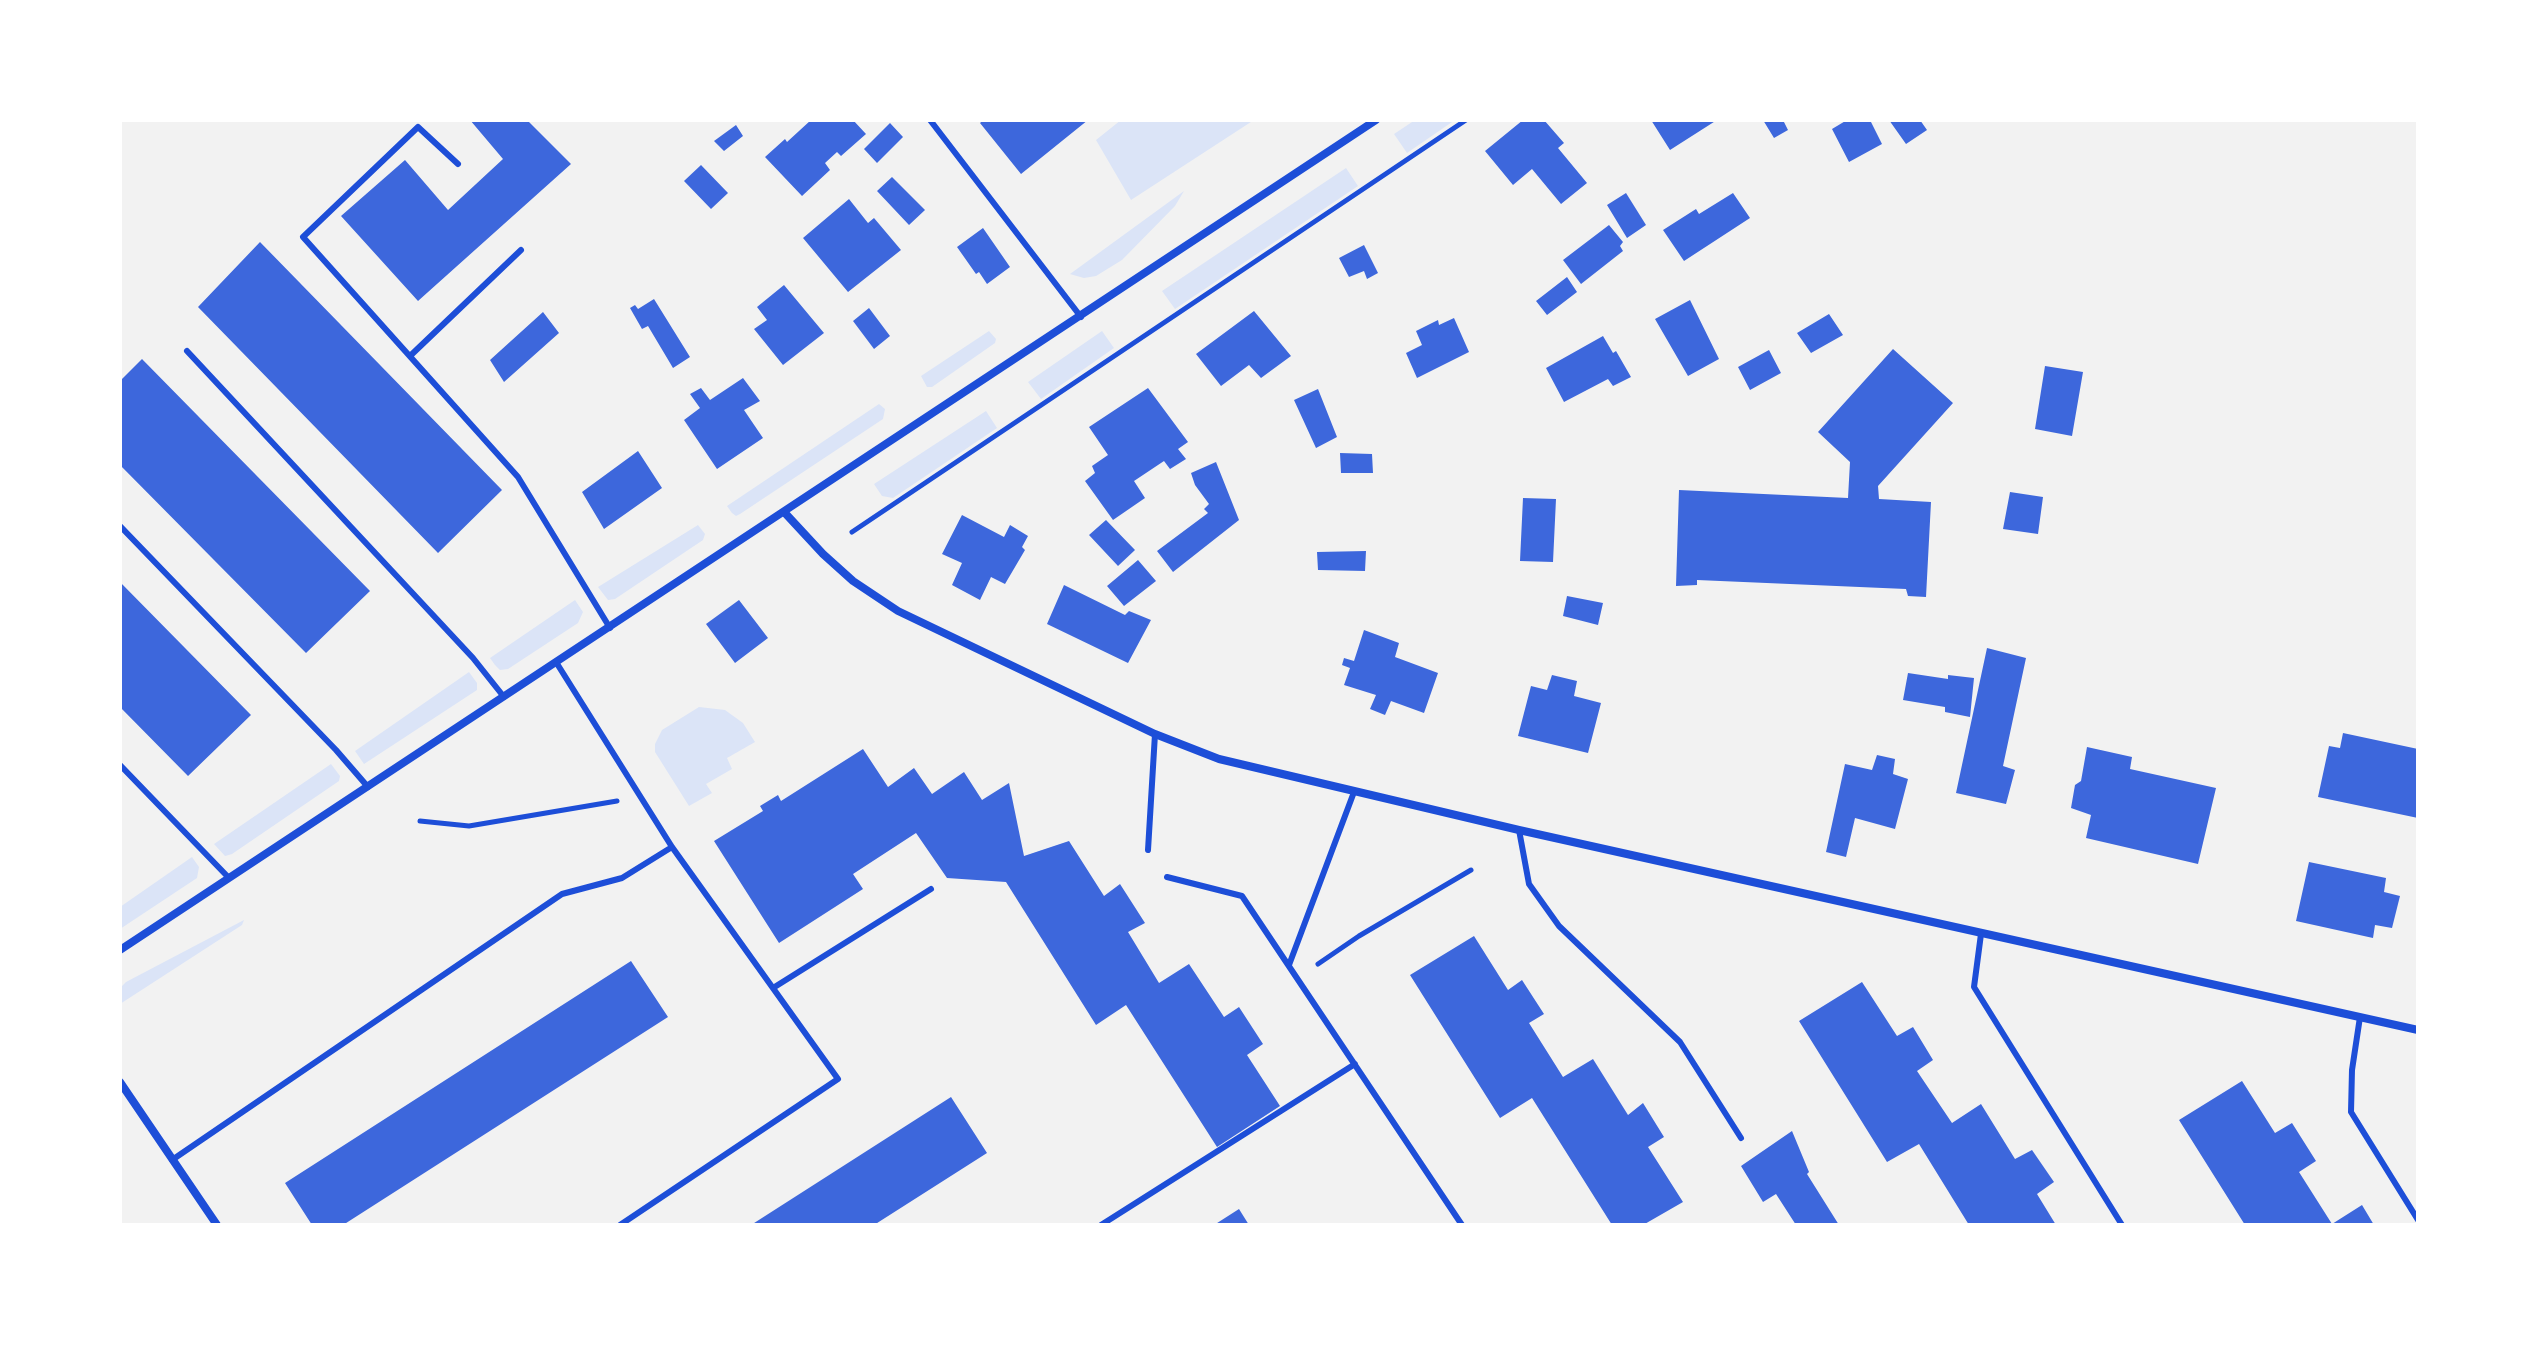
<!DOCTYPE html>
<style>
body{margin:0}
#map{position:relative;width:2538px;height:1345px;overflow:hidden;background:#f2f2f2;font-family:"Public Sans",sans-serif}
canvas{display:block}
.frame{position:absolute;inset:0;border:122px solid #fff;pointer-events:none}
</style>
<div id="map">
<canvas width="2538" height="1345"></canvas>
<div class="frame"></div>
</div>
<script>
const ctx = document.querySelector('canvas').getContext('2d');
ctx.lineJoin = 'round';
function fillPath(path, color) { ctx.fillStyle = color; ctx.fill(path, 'evenodd'); }
const toPath = rows => new Path2D(rows.map(r => 'M' + r).join(''));
function stroke(path, color, width, dash) { ctx.strokeStyle = color; ctx.lineWidth = width; ctx.lineCap = dash ? 'butt' : 'round'; ctx.setLineDash(dash || []); ctx.stroke(path); }
fillPath(toPath([
 [1121,120,1254,120,1131,200,1096,140],
 [1415,120,1455,120,1407,153,1394,134],
 [1346,168,1358,186,1175,309,1162,291],
 [1184,191,1175,206,1122,260,1096,276,1084,278,1070,274],
 [989,331,996,339,995,343,932,387,927,387,921,376],
 [1102,331,1114,348,1041,399,1028,382],
 [879,404,885,409,883,419,740,514,736,516,732,513,727,506],
 [986,411,997,428,893,498,882,496,874,484],
 [698,525,705,534,703,540,615,599,608,600,598,587],
 [575,600,583,612,578,623,508,669,500,670,495,665,490,658],
 [469,672,477,683,477,690,364,764,355,751],
 [699,707,725,710,743,723,755,742,727,758,732,769,706,784,712,793,689,806,655,752,655,744,662,730],
 [331,764,340,776,339,781,232,854,225,856,214,844],
 [192,857,199,867,197,878,120,929,120,907],
 [244,920,242,925,120,1004,120,988,126,982]
]), '#dbe4f7');
fillPath(toPath([
 [470,120,527,120,571,164,418,301,341,216,405,160,448,210,503,159],
 [811,120,853,120,866,134,841,156,837,152,825,163,830,170,802,196,765,157,785,139,787,142],
 [983,120,1088,120,1021,174,980,123],
 [1523,120,1544,120,1564,143,1558,148,1587,183,1561,204,1532,169,1513,185,1485,151],
 [1651,120,1717,120,1670,150],
 [1763,120,1783,120,1788,130,1774,138],
 [1847,120,1870,120,1882,144,1849,162,1832,129],
 [1889,120,1920,120,1927,130,1906,144],
 [890,123,903,137,877,163,864,149],
 [736,125,743,136,724,151,714,141],
 [701,165,728,193,711,209,684,181],
 [892,177,925,210,909,225,877,191],
 [1626,193,1646,225,1627,238,1607,205],
 [1733,193,1750,218,1684,261,1663,230,1696,209,1699,214],
 [849,199,868,223,874,218,901,250,848,292,803,238],
 [1609,225,1623,242,1620,246,1623,251,1581,284,1563,260],
 [983,228,1010,267,987,284,979,272,976,274,957,247],
 [260,242,502,490,438,553,198,307],
 [1364,245,1378,273,1367,279,1364,271,1349,277,1339,258],
 [1567,277,1577,292,1547,315,1536,301],
 [784,285,824,333,783,365,754,329,767,320,757,307],
 [654,299,690,357,673,368,648,326,642,329,630,308,635,305,638,309],
 [1690,300,1719,359,1688,376,1655,319],
 [869,308,890,336,874,349,853,321],
 [1254,311,1291,356,1261,378,1249,365,1221,386,1196,354],
 [543,312,559,333,504,382,490,360],
 [1829,314,1843,335,1811,353,1797,333],
 [1454,318,1469,352,1417,378,1406,353,1422,345,1416,331,1438,320,1439,325],
 [1603,336,1613,353,1616,351,1631,377,1613,386,1608,379,1564,402,1546,368],
 [1893,349,1953,403,1878,486,1879,499,1931,502,1926,597,1908,596,1906,589,1697,580,1697,585,1676,586,1679,490,1848,498,1850,462,1818,432],
 [1769,350,1781,373,1750,390,1738,367],
 [142,359,370,591,306,653,120,465,120,381],
 [2045,366,2083,372,2072,436,2035,429],
 [743,378,760,401,744,410,763,438,717,469,684,420,700,408,690,394,701,388,710,400],
 [1148,388,1188,442,1178,449,1186,459,1170,469,1164,461,1134,481,1145,498,1113,520,1085,481,1095,473,1092,466,1108,455,1089,427],
 [1318,389,1337,437,1316,448,1294,400],
 [638,451,662,488,604,529,582,492],
 [1340,453,1372,454,1373,473,1341,473],
 [1216,462,1239,520,1173,572,1157,551,1208,513,1204,509,1209,504,1195,485,1191,473],
 [2010,492,2043,497,2038,534,2003,529],
 [1523,498,1556,499,1553,562,1520,561],
 [962,515,1004,537,1010,525,1028,536,1022,547,1025,550,1005,584,991,577,980,600,952,585,962,563,942,554],
 [1106,520,1135,550,1118,566,1089,535],
 [1366,551,1365,571,1318,570,1317,552],
 [1138,560,1156,581,1124,606,1107,586],
 [120,582,251,715,188,776,120,707],
 [1064,585,1125,615,1129,611,1151,620,1128,663,1047,624],
 [1567,596,1603,603,1598,625,1563,616],
 [739,600,768,638,735,663,706,624],
 [1364,630,1399,643,1395,657,1438,673,1424,713,1391,701,1385,715,1370,709,1376,695,1344,685,1350,668,1342,665,1344,658,1354,661],
 [1987,648,2026,658,2003,766,2015,770,2006,804,1956,793],
 [1908,673,1948,679,1948,675,1974,678,1970,717,1945,712,1945,707,1903,700],
 [1552,675,1577,681,1574,696,1601,703,1588,753,1518,736,1531,686,1547,690],
 [2343,733,2418,749,2418,818,2318,797,2329,746,2340,748],
 [2087,747,2132,757,2130,769,2216,788,2198,864,2086,838,2091,815,2071,808,2075,785,2081,781],
 [863,749,888,787,914,768,932,794,964,772,982,800,1009,783,1024,856,1069,841,1104,896,1120,884,1145,923,1128,932,1159,983,1189,964,1224,1017,1239,1007,1263,1044,1247,1055,1280,1106,1217,1147,1126,1005,1096,1025,1006,882,947,878,916,833,853,874,863,889,779,943,714,841,763,811,760,806,778,795,781,801],
 [1877,755,1895,759,1893,774,1908,779,1895,829,1855,818,1846,857,1826,852,1845,764,1872,770],
 [2309,862,2386,878,2384,892,2400,896,2392,928,2375,925,2373,938,2296,921],
 [1474,936,1508,990,1522,980,1544,1014,1529,1023,1563,1077,1593,1059,1628,1115,1643,1103,1664,1137,1648,1147,1683,1202,1643,1225,1612,1225,1532,1098,1500,1118,1410,975],
 [631,961,668,1017,343,1225,312,1225,285,1183],
 [1862,982,1897,1036,1913,1027,1933,1060,1917,1071,1952,1123,1981,1104,2015,1159,2032,1150,2054,1182,2037,1194,2056,1225,1969,1225,1919,1144,1887,1162,1799,1021],
 [2242,1081,2275,1133,2292,1123,2316,1161,2299,1172,2332,1224,2362,1205,2374,1225,2245,1225,2179,1120],
 [951,1097,987,1153,874,1225,751,1225],
 [1792,1131,1809,1172,1807,1174,1839,1225,1796,1225,1776,1194,1763,1202,1741,1166],
 [1239,1209,1249,1225,1214,1225]
]), '#3d67dc');
stroke(toPath([
 [852,532,1466,120],
 [420,821,469,826,617,801],
 [1318,964,1359,936,1471,870]
]), '#1d4ed8', 5);
stroke(toPath([
 [930,120,1081,317],
 [458,164,418,127,303,237,518,477,610,628],
 [187,351,473,658,504,697],
 [410,356,521,250],
 [120,526,336,750,368,787],
 [556,662,672,847,838,1079,620,1225],
 [120,765,229,878],
 [1519,830,1529,884,1559,926,1680,1042,1741,1138],
 [1148,850,1155,734],
 [1167,877,1242,896,1462,1225],
 [1981,934,1974,987,2122,1225],
 [1289,965,1354,792],
 [773,988,931,889],
 [2360,1017,2352,1070,2351,1112,2418,1220],
 [172,1160,562,894,622,878,672,847],
 [1101,1225,1355,1064]
]), '#1d4ed8', 6);
stroke(toPath([
 [785,513,823,554,853,581,898,611,1155,734,1219,759,1519,830,2418,1030],
 [120,950,1376,120],
 [120,1082,217,1225]
]), '#1d4ed8', 8);
</script>
